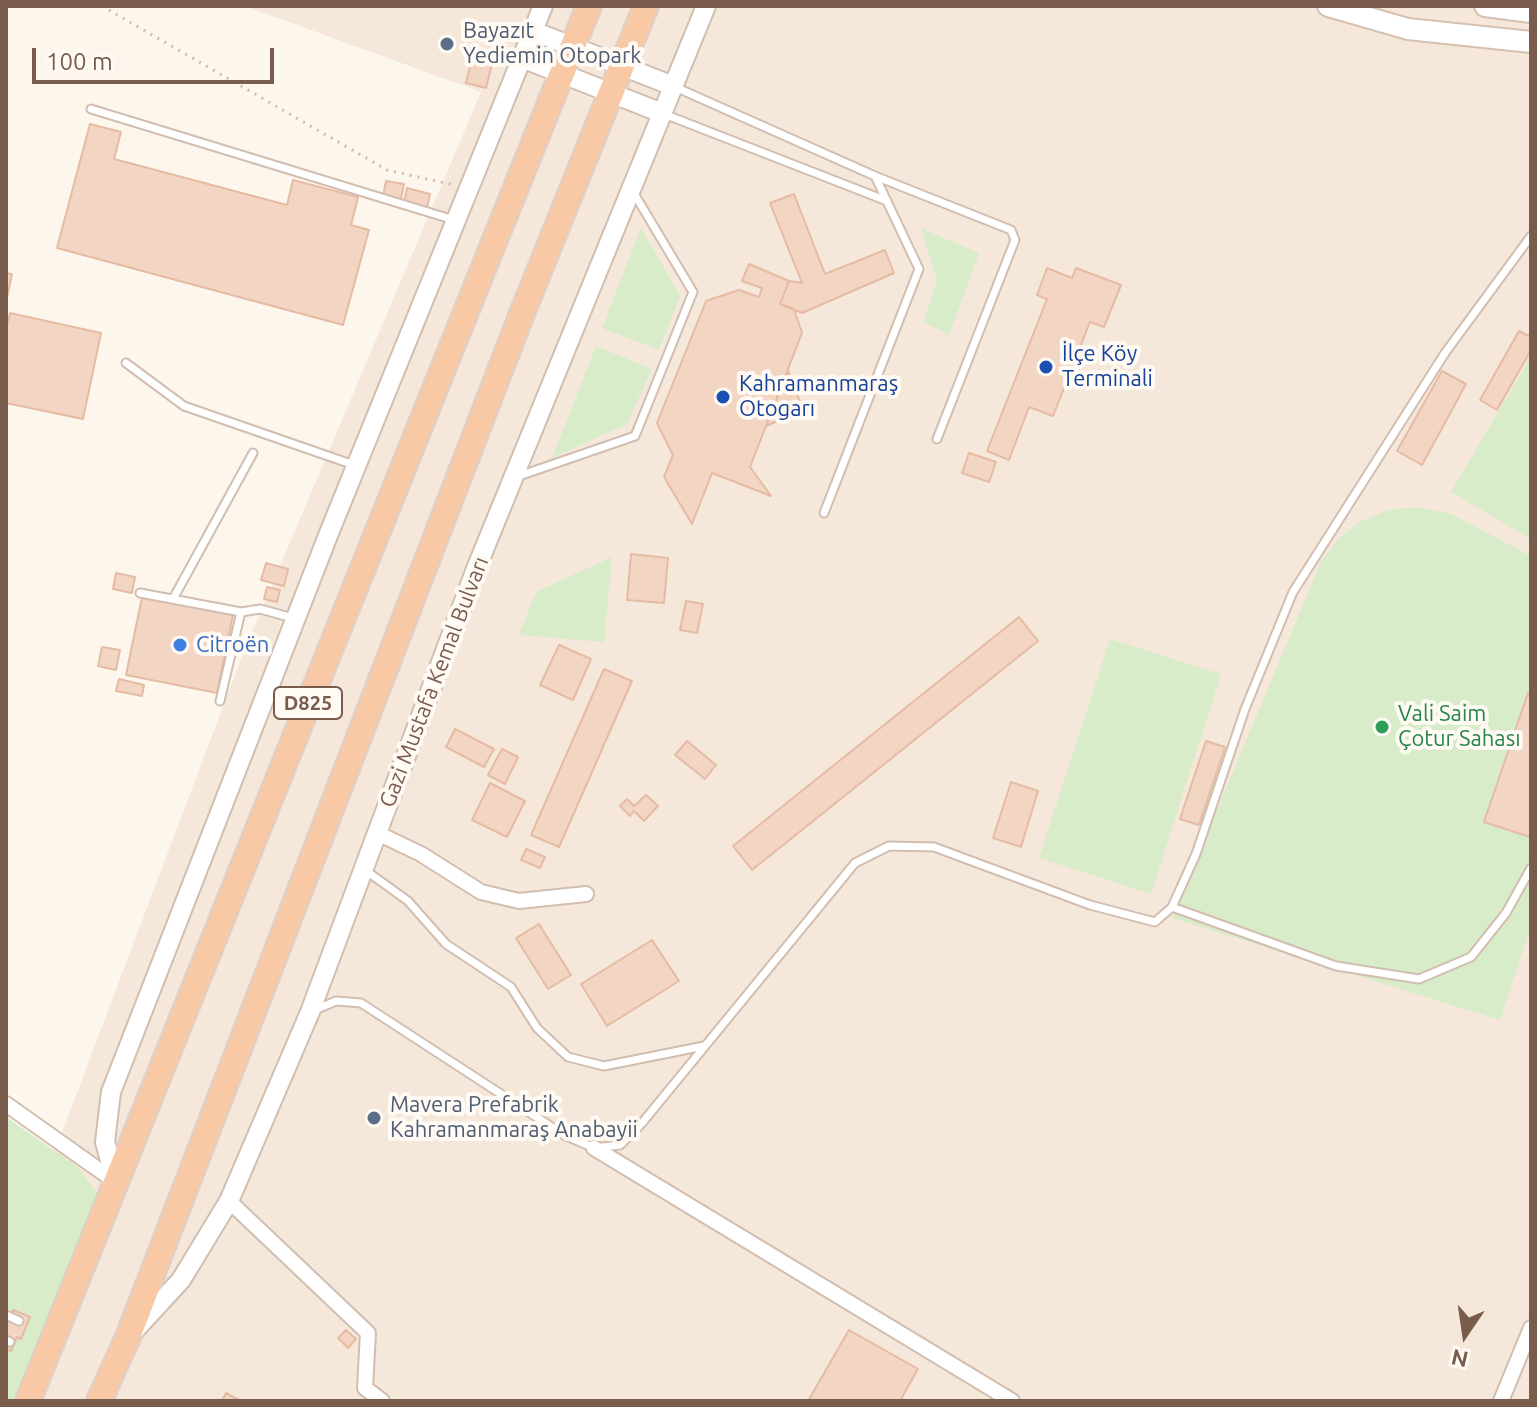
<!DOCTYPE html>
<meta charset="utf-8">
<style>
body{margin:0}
#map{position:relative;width:1537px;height:1407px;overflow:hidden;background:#fdf6ec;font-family:Ubuntu,sans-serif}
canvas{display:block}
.frame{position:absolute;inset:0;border:8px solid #7a5c4d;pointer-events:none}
.north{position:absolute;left:1425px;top:1295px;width:80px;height:80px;-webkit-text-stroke:6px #fffaf3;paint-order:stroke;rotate:193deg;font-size:22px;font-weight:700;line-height:32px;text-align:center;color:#7a5c4d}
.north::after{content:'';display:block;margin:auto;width:28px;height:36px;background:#7a5c4d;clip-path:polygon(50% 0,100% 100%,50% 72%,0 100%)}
.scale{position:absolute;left:32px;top:48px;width:242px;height:36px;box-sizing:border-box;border:4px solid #7a5c4d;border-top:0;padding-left:10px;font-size:24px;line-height:28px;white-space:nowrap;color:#7a5c4d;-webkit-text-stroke:6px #fffaf3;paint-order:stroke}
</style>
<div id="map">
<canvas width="1537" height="1407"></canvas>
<div class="frame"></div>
<div class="north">N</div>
<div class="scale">100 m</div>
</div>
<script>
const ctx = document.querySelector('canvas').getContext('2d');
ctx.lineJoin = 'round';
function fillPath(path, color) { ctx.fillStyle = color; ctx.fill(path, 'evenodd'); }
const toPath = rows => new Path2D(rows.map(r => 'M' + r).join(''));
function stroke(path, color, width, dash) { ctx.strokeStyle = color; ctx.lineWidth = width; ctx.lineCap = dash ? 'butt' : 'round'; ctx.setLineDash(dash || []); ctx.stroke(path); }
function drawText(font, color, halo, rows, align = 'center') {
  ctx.font = font + ' Ubuntu,sans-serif'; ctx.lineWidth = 8; ctx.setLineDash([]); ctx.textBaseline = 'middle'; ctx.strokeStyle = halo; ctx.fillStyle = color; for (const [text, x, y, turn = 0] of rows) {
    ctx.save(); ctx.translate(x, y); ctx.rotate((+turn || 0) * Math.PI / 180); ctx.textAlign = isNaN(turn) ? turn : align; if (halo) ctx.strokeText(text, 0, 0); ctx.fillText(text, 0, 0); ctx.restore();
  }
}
fillPath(toPath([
 [245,6,1531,6,1531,1401,6,1401,6,1141,47,1172,244,651,481,92]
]), '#f5e8da');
fillPath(toPath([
 [641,228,680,296,659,350,602,328],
 [921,228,979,253,949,335,924,322,937,280],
 [596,346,652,369,627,424,552,458],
 [1531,357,1531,539,1451,492],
 [1405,508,1421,508,1451,514,1531,556,1531,926,1500,1020,1172,918,1321,562,1338,539,1361,521,1389,510],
 [612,557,604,642,519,635,536,592],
 [1110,639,1221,674,1151,894,1039,858],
 [6,1117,78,1167,102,1200,24,1401,6,1401]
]), '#d8ecc9');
const building = toPath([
 [472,59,492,64,486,88,466,83,472,59],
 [90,124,121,132,114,159,287,205,293,180,358,197,351,225,369,230,343,325,57,248,90,124],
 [386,181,404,184,401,199,383,196,386,181],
 [407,188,430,194,427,208,404,202,407,188],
 [794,194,825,274,885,250,894,273,802,313,780,304,789,281,802,283,770,203,794,194],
 [749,264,789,281,780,304,794,309,802,333,750,467,771,496,712,473,692,524,664,477,673,455,657,423,706,301,739,290,759,297,762,288,742,281,749,264],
 [1047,268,1072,278,1076,268,1121,285,1104,327,1090,322,1053,416,1029,407,1009,460,987,451,1047,299,1037,295,1047,268],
 [6,273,12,274,6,303,6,273],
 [10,313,101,333,83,419,6,403,6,330,10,313],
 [1519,331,1531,337,1531,350,1497,410,1480,400,1519,331],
 [788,371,803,410,766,426,788,371],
 [1442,371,1466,384,1422,465,1397,451,1442,371],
 [969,453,996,462,989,482,962,473,969,453],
 [631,554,668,558,664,603,627,600,631,554],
 [266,563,288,569,284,586,261,580,266,563],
 [116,573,135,577,132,593,113,589,116,573],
 [267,587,280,590,277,602,264,599,267,587],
 [142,597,233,615,217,693,126,675,142,597],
 [686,601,703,604,697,633,680,630,686,601],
 [1019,617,1038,641,752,870,733,846,1019,617],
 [559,645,591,659,573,700,540,685,559,645],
 [102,647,120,650,116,670,98,666,102,647],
 [604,669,632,681,559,847,531,835,604,669],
 [119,679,144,685,142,696,116,691,119,679],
 [1528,693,1531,695,1530,837,1484,822,1528,693],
 [455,729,494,749,484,767,446,747,455,729],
 [687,741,716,765,705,779,675,755,687,741],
 [1206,741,1225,747,1199,825,1180,819,1206,741],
 [502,749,518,757,505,784,488,775,502,749],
 [1011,782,1038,791,1021,847,993,838,1011,782],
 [490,783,525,801,507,837,472,820,490,783],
 [646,795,658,806,644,821,634,811,630,816,620,806,627,799,634,806,646,795],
 [526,849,545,857,540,868,521,860,526,849],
 [539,924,571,975,548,989,516,938,539,924],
 [652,940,679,981,607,1026,581,984,652,940],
 [13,1310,30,1317,21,1339,17,1337,11,1351,6,1349,6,1327,13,1310],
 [346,1330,356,1339,348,1348,338,1338,346,1330],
 [849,1330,918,1369,900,1401,808,1401,849,1330],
 [226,1393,241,1401,222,1401,226,1393]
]);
fillPath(building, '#f3d5c3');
stroke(building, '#e6bba3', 2);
const service = toPath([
 [675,87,875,176,1011,230,1015,240,937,439],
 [91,109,454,220],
 [664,114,887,201],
 [126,363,184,406,354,465],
 [516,477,635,436,693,292,632,190],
 [824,513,919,269,875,176],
 [140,593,241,612,260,609,293,618],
 [173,599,253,453],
 [220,701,241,612],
 [365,870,408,901,446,944,511,987,537,1028,568,1057,604,1066,704,1046],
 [1172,907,1196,854,1245,709,1293,592,1445,353,1531,236],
 [315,1010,336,1001,361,1003,564,1135,594,1148,620,1145,642,1123,855,863,889,846,934,847,1090,905,1155,922,1172,907,1336,966,1419,979,1471,957,1506,913,1531,868],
 [6,1315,19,1321],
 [6,1340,10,1342]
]);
const minor = toPath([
 [377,833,421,854,481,892,519,901,586,894],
 [6,1104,116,1182],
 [594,1148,1012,1401],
 [229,1201,368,1333,365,1388,382,1401],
 [1501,1401,1531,1328]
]);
const tertiary = toPath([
 [533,31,673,86],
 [522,58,662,113],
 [116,1182,105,1142,111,1092,329,533,543,6],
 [134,1331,181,1280,229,1201,310,1012,476,569,706,6]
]);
const secondary = toPath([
 [1328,6,1408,29,1531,42],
 [1485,6,1531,12]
]);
const trunk = toPath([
 [28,1401,589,6],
 [99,1401,128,1337,521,316,646,6]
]);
stroke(service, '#d1beb0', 11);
stroke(minor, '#d1beb0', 18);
stroke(tertiary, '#d1beb0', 22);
stroke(secondary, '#d6c0b0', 24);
stroke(trunk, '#dad1cd', 28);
stroke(toPath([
 [102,6,387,170,454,185]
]), '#d9b8a5', 3, [2, 6]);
stroke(service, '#fff', 7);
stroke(minor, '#fff', 14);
stroke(tertiary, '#fff', 18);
stroke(secondary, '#fff', 20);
stroke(trunk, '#f9c8a4', 24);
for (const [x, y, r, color] of [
 [447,44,8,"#5c6f8a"],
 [1046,367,8,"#1a4fb4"],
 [723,397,8,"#1a4fb4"],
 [180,645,8,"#3f7fe0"],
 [1382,727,8,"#2e9e5b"],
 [374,1118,8,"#5c6f8a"]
]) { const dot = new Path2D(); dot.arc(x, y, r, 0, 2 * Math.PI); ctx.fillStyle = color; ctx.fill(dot); stroke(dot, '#fffaf3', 3); }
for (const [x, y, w] of [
 [308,703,68]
]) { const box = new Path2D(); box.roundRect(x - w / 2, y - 16, w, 32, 6); ctx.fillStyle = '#fffaf3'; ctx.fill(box); stroke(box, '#7a5c4d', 2); }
drawText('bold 20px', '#7a5c4d', null, [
 ["D825",308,703]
]);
drawText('22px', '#4e5e75', '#fffaf3', [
 ["Bayazıt",463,31],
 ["Yediemin Otopark",463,56],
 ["Mavera Prefabrik",390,1105],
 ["Kahramanmaraş Anabayii",390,1130]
], 'left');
drawText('22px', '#164399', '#fffaf3', [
 ["İlçe Köy",1062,354],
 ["Terminali",1062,379],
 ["Kahramanmaraş",739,384],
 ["Otogarı",739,409]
], 'left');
drawText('22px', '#366cbe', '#fffaf3', [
 ["Citroën",196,645]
], 'left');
drawText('22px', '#7a5c4d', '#fffaf3', [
 ["Gazi Mustafa Kemal Bulvarı",434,682,-69]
]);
drawText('22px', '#27864d', '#fffaf3', [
 ["Vali Saim",1398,714],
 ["Çotur Sahası",1398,739]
], 'left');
</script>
